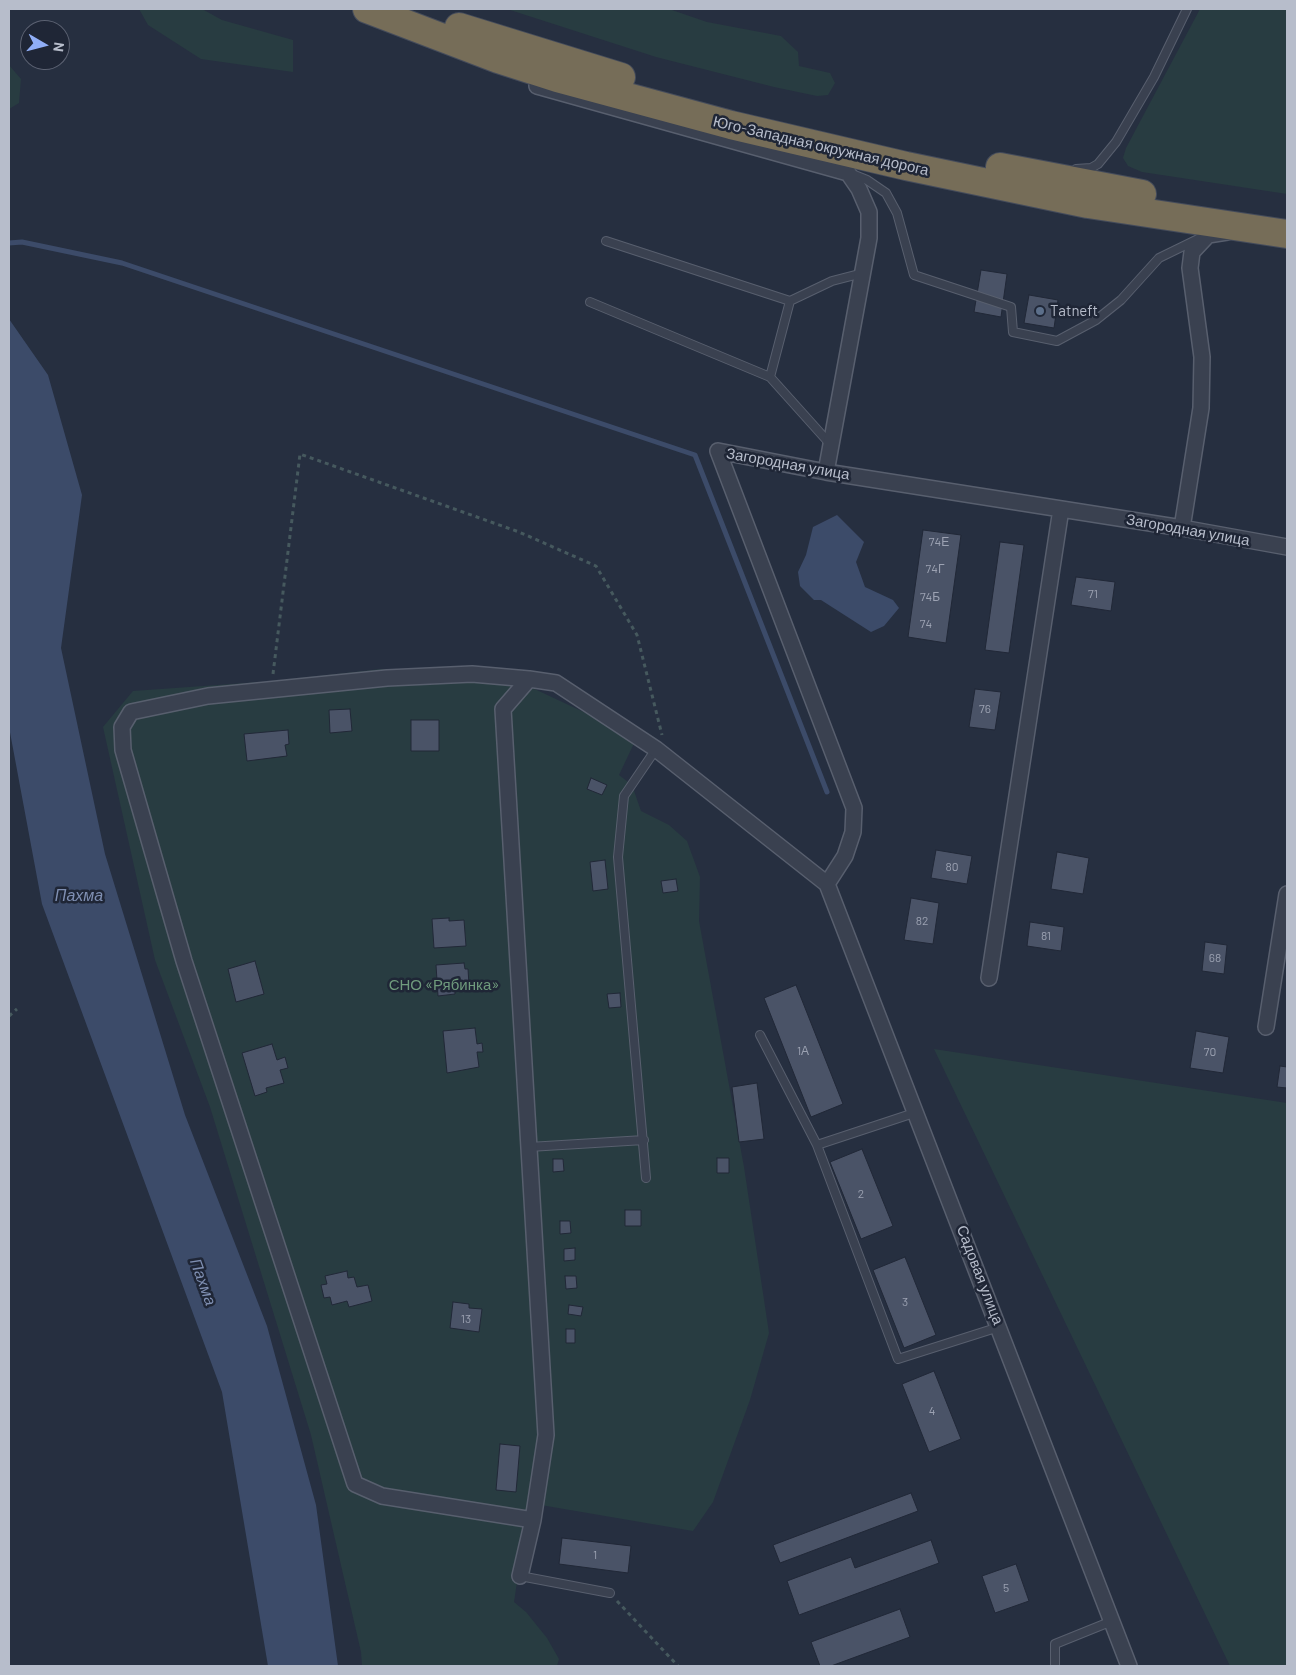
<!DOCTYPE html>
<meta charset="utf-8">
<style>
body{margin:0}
#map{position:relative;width:1296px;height:1675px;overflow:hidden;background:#262f40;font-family:Barlow,sans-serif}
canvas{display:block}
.frame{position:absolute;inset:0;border:10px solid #b7bdcb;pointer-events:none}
.north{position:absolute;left:20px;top:20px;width:50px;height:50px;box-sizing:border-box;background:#1f2636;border:1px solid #5c6272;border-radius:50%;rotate:98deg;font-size:14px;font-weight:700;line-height:20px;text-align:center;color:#b7bdcb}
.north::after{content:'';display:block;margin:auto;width:18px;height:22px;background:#90aef6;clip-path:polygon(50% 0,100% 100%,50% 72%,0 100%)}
</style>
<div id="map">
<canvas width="1296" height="1675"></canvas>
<div class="frame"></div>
<div class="north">N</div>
</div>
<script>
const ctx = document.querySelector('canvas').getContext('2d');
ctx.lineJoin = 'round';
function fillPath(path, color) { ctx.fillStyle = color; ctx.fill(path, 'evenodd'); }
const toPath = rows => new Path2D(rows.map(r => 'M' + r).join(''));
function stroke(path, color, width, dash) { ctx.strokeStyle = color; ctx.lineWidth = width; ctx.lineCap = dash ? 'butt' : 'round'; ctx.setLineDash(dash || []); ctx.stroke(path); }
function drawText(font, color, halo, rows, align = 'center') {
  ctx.font = font + ' Barlow,sans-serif'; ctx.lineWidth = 5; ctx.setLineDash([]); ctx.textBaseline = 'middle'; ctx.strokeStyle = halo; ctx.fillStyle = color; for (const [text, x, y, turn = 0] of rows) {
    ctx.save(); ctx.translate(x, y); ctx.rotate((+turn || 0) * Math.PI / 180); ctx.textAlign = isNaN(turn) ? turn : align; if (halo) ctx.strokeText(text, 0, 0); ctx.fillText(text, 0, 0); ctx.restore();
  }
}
fillPath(toPath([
 [139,9,202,9,222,20,293,40,293,72,201,59,148,25],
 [507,9,669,9,707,22,781,36,798,52,799,66,830,73,835,83,828,95,817,96,774,87,656,57],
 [1200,9,1287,9,1287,194,1142,172,1128,166,1123,158,1126,148],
 [9,65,21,79,19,103,9,109],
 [381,669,481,670,526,685,637,737,619,775,632,785,641,811,669,825,687,841,700,877,699,921,744,1167,769,1333,750,1400,713,1502,693,1531,529,1503,514,1602,526,1612,547,1638,559,1659,557,1666,362,1666,361,1652,311,1435,210,1107,155,960,103,727,133,691,274,681],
 [934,1049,1287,1103,1287,1666,1230,1666]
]), '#283c41');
fillPath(toPath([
 [9,319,48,375,82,495,61,648,105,854,185,1115,267,1326,316,1505,338,1666,268,1666,222,1392,42,904,9,727],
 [837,515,864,542,856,562,865,587,893,600,899,608,884,626,871,632,821,600,814,600,800,586,798,572,806,555,813,527]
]), '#3c4b69');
stroke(toPath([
 [9,243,22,242,122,263,695,455,827,792]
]), '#3c4b69', 5);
const building = toPath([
 [981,270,1007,274,1001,317,974,312,981,270],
 [1029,295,1058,300,1054,328,1024,323,1029,295],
 [923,530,961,535,946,643,908,637,923,530],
 [1000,542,1024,545,1009,653,985,650,1000,542],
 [1076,577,1115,582,1111,611,1071,605,1076,577],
 [975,689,1001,692,995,730,969,727,975,689],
 [350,709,352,731,330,733,329,710,350,709],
 [411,720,439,720,439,751,411,751,411,720],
 [288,730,289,744,285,745,287,756,247,761,244,734,288,730],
 [591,778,607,785,602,795,587,789,591,778],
 [936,850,972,856,967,884,931,878,936,850],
 [1057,852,1089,858,1083,894,1051,889,1057,852],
 [605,860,608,889,593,891,590,862,605,860],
 [676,879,678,891,663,893,661,881,676,879],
 [911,898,939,903,933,944,904,940,911,898],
 [449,918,449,921,464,920,466,946,434,948,432,919,449,918],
 [1030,922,1064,927,1061,951,1027,946,1030,922],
 [1205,942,1227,945,1224,974,1202,971,1205,942],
 [255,961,264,994,236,1002,228,969,255,961],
 [464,963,465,969,468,969,469,985,466,985,466,990,455,991,455,994,438,996,436,965,464,963],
 [796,985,843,1104,811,1117,764,998,796,985],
 [620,993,621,1007,609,1008,607,994,620,993],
 [475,1028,477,1044,482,1043,483,1052,477,1052,479,1067,447,1073,443,1031,475,1028],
 [1196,1031,1229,1037,1223,1073,1190,1068,1196,1031],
 [272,1044,277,1060,285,1057,288,1068,280,1070,284,1083,266,1088,267,1092,255,1096,242,1053,272,1044],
 [1280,1066,1287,1067,1287,1088,1277,1087,1280,1066],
 [757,1083,764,1139,739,1142,732,1087,757,1083],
 [862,1149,893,1226,861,1239,830,1162,862,1149],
 [717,1158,729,1158,729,1173,717,1173,717,1158],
 [553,1159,563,1159,564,1171,553,1172,553,1159],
 [625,1210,641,1210,641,1226,625,1226,625,1210],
 [560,1221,570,1221,571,1233,560,1234,560,1221],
 [575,1248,575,1260,564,1261,564,1249,575,1248],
 [905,1257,936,1335,904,1348,873,1270,905,1257],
 [347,1271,348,1278,354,1277,357,1287,368,1285,372,1301,349,1307,347,1301,332,1305,330,1297,324,1298,321,1285,327,1284,325,1276,347,1271],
 [565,1276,576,1276,577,1288,566,1289,565,1276],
 [453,1302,469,1304,469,1308,482,1309,479,1332,450,1328,453,1302],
 [569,1305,583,1307,581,1316,568,1314,569,1305],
 [566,1329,575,1329,575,1343,566,1343,566,1329],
 [934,1371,961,1439,929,1452,902,1384,934,1371],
 [500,1444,520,1446,516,1492,496,1490,500,1444],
 [911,1493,918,1511,780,1563,773,1545,911,1493],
 [562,1538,631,1546,628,1573,559,1564,562,1538],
 [931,1540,939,1563,799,1615,787,1581,851,1557,855,1568,931,1540],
 [1016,1564,1029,1601,995,1613,982,1576,1016,1564],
 [900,1609,910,1637,831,1666,820,1666,811,1642,900,1609]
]);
fillPath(building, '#4a5367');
stroke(building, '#212837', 1);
const lane = toPath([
 [1076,169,1091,168,1098,164,1116,142,1154,77,1187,9],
 [852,174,867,180,886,193,897,213,914,275,1011,307,1013,332,1057,341,1096,320,1121,300,1159,258,1200,238],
 [606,241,790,301],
 [590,302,770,377],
 [831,445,770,377,790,301,832,281,863,273],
 [760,1035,817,1145],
 [917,1112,817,1145,898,1359,999,1327],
 [529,1147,644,1140],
 [646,1178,618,857,624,796,656,749],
 [520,1576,610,1593],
 [1055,1666,1055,1644,1112,1621]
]);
const street = toPath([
 [537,86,848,173,859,189,869,212,869,238,826,472],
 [1182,528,1201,408,1202,357,1190,268,1192,252,1208,235,1227,232],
 [529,679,472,674,387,678,208,696,131,712,122,727,123,750,184,961,355,1484,382,1496,533,1520],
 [827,884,845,856,853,832,854,808,718,451,826,472,1182,528,1287,547],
 [989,978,1061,509],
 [1266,1027,1287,894],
 [520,1576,533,1520,546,1435,503,709,529,679,556,683,656,749,827,884,1129,1666]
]);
const highway = toPath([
 [367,9,498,59,557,78,731,125,906,166,1088,204,1287,234],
 [459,27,621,77],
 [1000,167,1142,194]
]);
stroke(lane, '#585f6e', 10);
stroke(street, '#585f6e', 18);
stroke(highway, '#454c5b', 30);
stroke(toPath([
 [273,674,300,454,519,532,596,566,637,635,662,735],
 [9,1016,17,1009],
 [617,1601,678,1666]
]), '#46595e', 3, [4, 4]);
stroke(lane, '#3a4150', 8);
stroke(street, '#3a4150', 15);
stroke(highway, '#766d58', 28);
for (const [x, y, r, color] of [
 [1040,311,5,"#5c6f8a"]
]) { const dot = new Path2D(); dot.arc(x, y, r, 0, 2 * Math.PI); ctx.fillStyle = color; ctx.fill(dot); stroke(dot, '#1f2636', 2); }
drawText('12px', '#9ca2b2', null, [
 ["74Е",939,542],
 ["74Г",935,569],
 ["71",1093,594],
 ["74Б",930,597],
 ["74",926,624],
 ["76",985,709],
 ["80",952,867],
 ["82",922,921],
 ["81",1046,936],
 ["68",1215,958],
 ["1А",803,1051],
 ["70",1210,1052],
 ["2",861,1194],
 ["3",905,1302],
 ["13",466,1319],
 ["4",932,1411],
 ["1",595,1555],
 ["5",1006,1588]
]);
drawText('15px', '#b7bdcb', '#1f2636', [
 ["Юго-Западная окружная дорога",821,146,13],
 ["Загородная улица",788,464,10],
 ["Загородная улица",1188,530,10],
 ["Садовая улица",980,1275,69]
]);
drawText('15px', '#b7bdcb', '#1f2636', [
 ["Tatneft",1050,311]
], 'left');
drawText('15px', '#6f9b7d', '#1f2636', [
 ["СНО «Рябинка»",444,985]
]);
drawText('italic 16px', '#7f8fb2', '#1f2636', [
 ["Пахма",79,896],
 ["Пахма",203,1282,70]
]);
</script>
